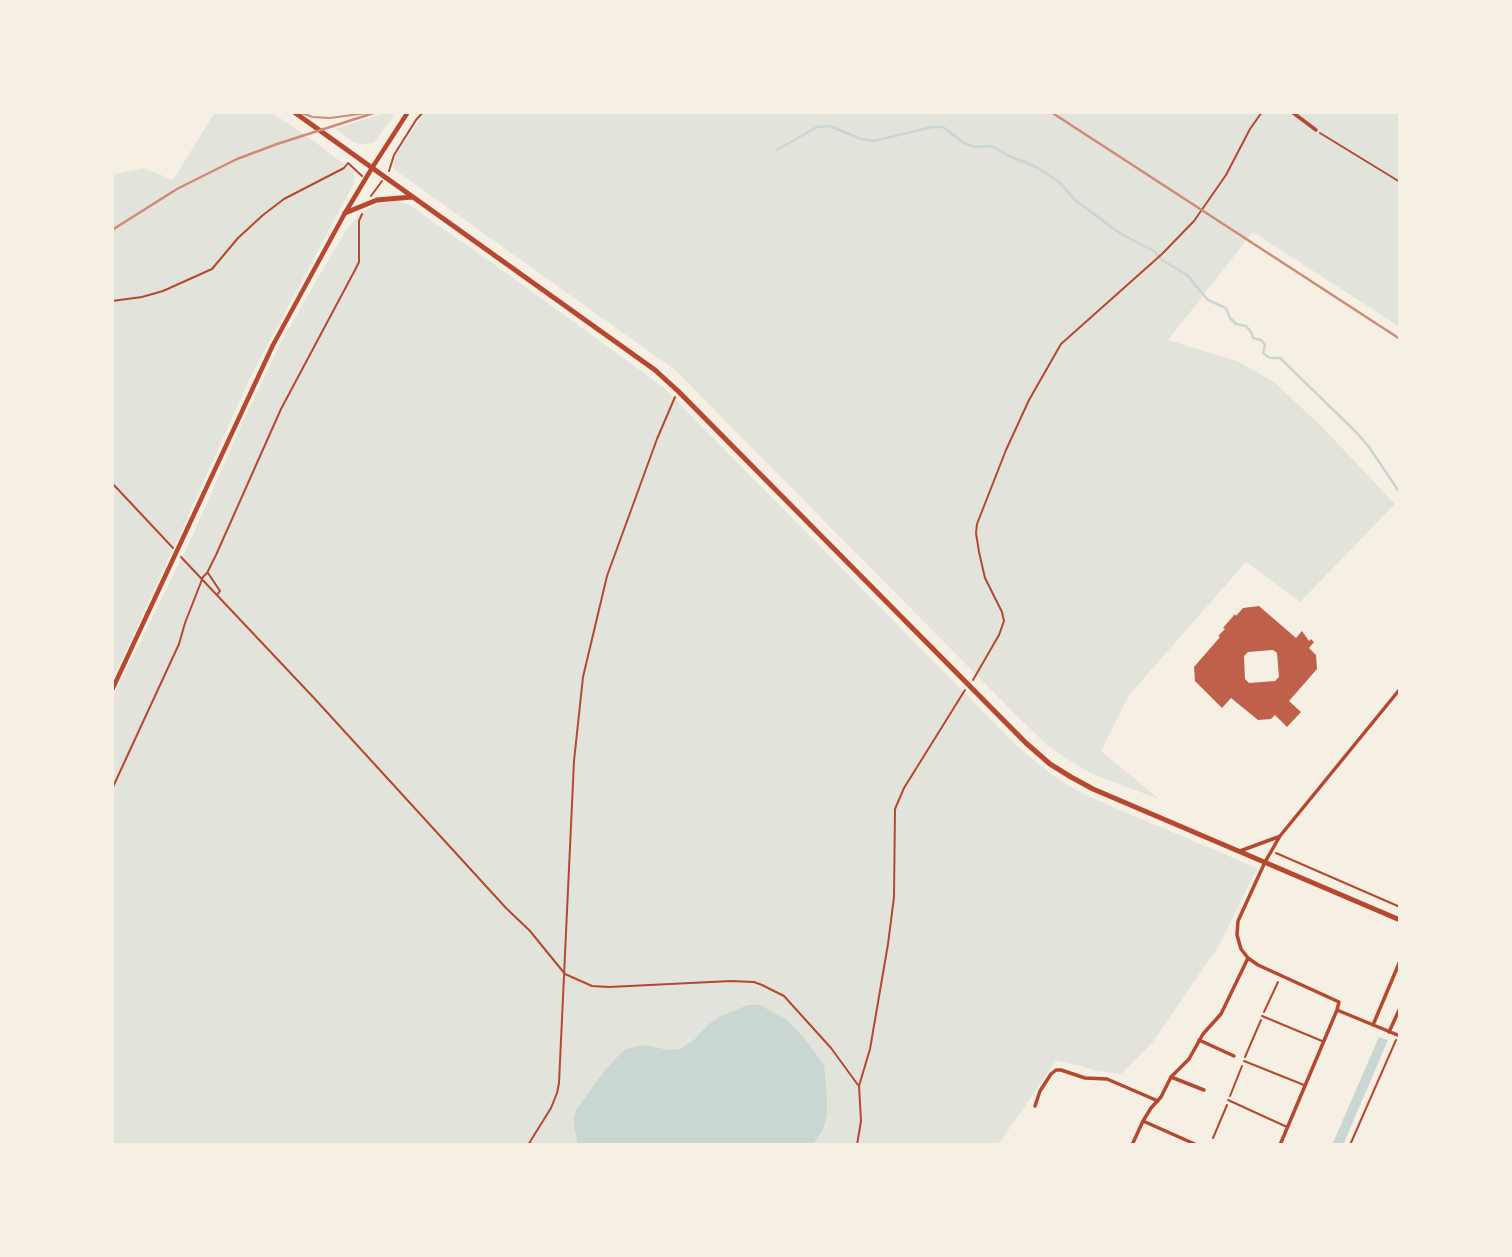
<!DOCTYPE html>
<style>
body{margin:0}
#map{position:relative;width:1512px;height:1257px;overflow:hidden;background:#f6efe4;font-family:"Alegreya Sans",sans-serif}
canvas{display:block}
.frame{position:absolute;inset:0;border:114px solid #f6efe4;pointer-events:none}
</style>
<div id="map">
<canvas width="1512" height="1257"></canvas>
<div class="frame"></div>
</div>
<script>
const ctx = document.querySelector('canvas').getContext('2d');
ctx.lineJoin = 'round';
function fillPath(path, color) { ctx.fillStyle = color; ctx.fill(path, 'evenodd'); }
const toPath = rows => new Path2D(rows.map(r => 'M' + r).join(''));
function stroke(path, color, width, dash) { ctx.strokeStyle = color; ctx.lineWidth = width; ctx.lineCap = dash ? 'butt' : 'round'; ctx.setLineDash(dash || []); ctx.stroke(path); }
fillPath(toPath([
 [215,112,271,112,315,142,354,172,355,181,250,378,189,514,112,681,112,175,144,168,173,180],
 [388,112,396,112,374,143,360,144,353,142,335,129],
 [424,112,1400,112,1400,327,1253,232,1168,340,1237,361,1274,382,1321,426,1395,504,1300,602,1246,562,1129,695,1101,751,1159,799,1092,774,1067,759,1048,746,1018,717,675,370,395,170,392,165,396,155],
 [398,201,408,204,508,274,663,387,1015,744,1048,772,1069,786,1090,797,1257,868,1220,944,1152,1043,1121,1074,1096,1071,1082,1066,1056,1061,998,1145,112,1145,112,699,193,535,237,434,281,342,319,276,348,227,362,212,379,203]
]), '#e2e4dc');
fillPath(toPath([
 [748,1005,760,1005,787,1020,805,1039,824,1065,827,1094,827,1115,823,1129,813,1145,578,1145,574,1126,574,1118,576,1110,606,1069,619,1055,626,1049,643,1045,669,1050,680,1049,694,1040,709,1024,721,1016],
 [1379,1037,1388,1040,1343,1145,1332,1145]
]), '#c9d6d2');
stroke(toPath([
 [777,150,817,127,830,126,861,139,874,141,932,127,943,127,964,143,974,147,992,146,1007,155,1036,167,1058,181,1076,201,1121,234,1154,251,1162,260,1187,275,1208,300,1226,308,1230,318,1236,324,1246,326,1251,332,1253,338,1261,340,1265,345,1263,353,1270,358,1280,358,1356,432,1369,447,1400,493]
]), '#c9d6d2', 2.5);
fillPath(toPath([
 [1259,606,1296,638,1302,631,1309,641,1311,639,1314,642,1309,648,1316,655,1317,669,1289,701,1301,712,1287,727,1275,715,1271,719,1258,720,1231,698,1222,708,1195,681,1194,667,1220,637,1218,636,1225,629,1223,628,1235,614,1236,616,1243,608],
 [1273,650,1277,653,1279,677,1275,681,1249,683,1245,679,1244,656,1248,652]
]), '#bf614a');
stroke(toPath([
 [1320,133,1400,182],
 [389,171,394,155,416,120,423,112],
 [371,196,382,181],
 [112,301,142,297,163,291,212,269,238,238,263,215,284,199,344,168,348,163,362,176],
 [112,483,173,548],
 [181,557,314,698,506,908,530,931,565,974,592,986,609,987,731,981,754,982,762,985,784,996,831,1048,858,1085],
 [208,573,220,591,217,595],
 [973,680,999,635,1004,621,1002,612,985,578,979,552,976,533,977,524,1006,450,1029,400,1061,344,1162,254,1194,221,1226,175,1250,129,1262,112],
 [112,789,179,644,185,623,203,577,207,573,216,555,281,409,355,270,359,262,359,221,362,214],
 [1276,853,1400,907],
 [1264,1012,1278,982],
 [1245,1057,1261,1020],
 [1230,1096,1242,1066],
 [1213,1138,1227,1105],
 [528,1145,551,1108,557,1093,559,1083,574,761,583,677,607,576,657,439,675,397],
 [857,1145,861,1121,859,1086,870,1049,888,944,894,897,895,809,904,788,965,690],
 [1350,1145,1396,1040]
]), '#b5482f', 2);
stroke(toPath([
 [1262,1016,1322,1041],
 [1244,1061,1304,1085],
 [1228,1100,1287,1127],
 [1210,1144,1212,1145]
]), '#b5482f', 2);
stroke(toPath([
 [1292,112,1316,130],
 [1400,689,1280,836,1265,862,1238,921,1237,935,1241,949,1248,958,1258,965,1339,1002,1337,1010,1400,1036],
 [1240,851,1278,837],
 [1373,1025,1400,961],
 [1389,1032,1400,1008],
 [1199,1040,1234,1056],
 [1171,1077,1204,1090],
 [1035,1106,1040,1091,1051,1074,1056,1070,1061,1070,1085,1078,1107,1079,1158,1101],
 [1143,1121,1197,1145],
 [1132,1145,1143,1121,1151,1108,1161,1097,1171,1077,1189,1059,1203,1034,1221,1014,1248,958],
 [1280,1145,1337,1010]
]), '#b5482f', 3.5);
stroke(toPath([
 [112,690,273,345,345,213,372,168,408,112]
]), '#b5482f', 4.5);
stroke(toPath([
 [294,112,655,370,678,391,1026,743,1050,764,1071,777,1093,789,1400,920],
 [345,213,377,200,412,197]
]), '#b5482f', 5);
stroke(toPath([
 [298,112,313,117,330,118,374,112]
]), '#cf8b77', 2);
stroke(toPath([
 [1051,112,1400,339],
 [112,230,177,189,237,159,277,144,377,112]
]), '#cf8b77', 2.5);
</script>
